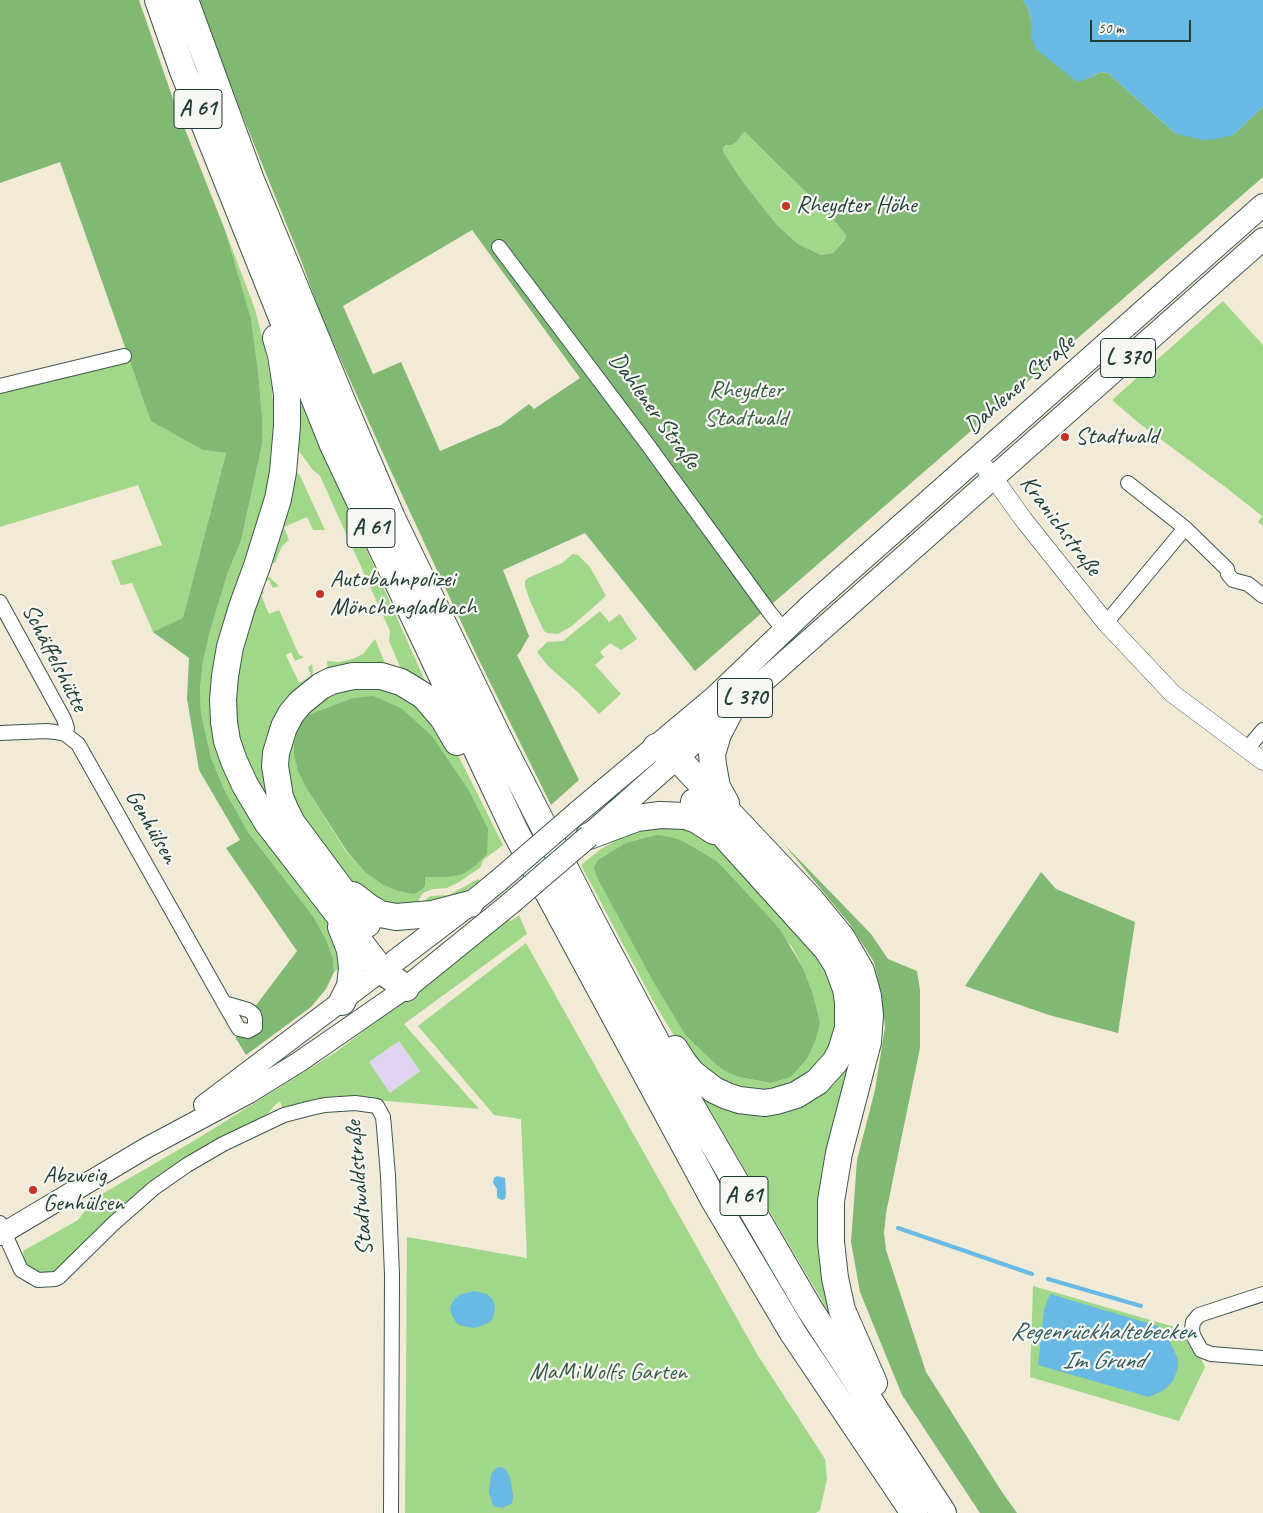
<!DOCTYPE html>
<meta charset="utf-8">
<style>
body{margin:0}
#map{position:relative;width:1263px;height:1513px;overflow:hidden;background:#f1ead6;font-family:Caveat,sans-serif}
canvas{display:block}
.scale{position:absolute;left:1090px;top:20px;width:101px;height:22px;box-sizing:border-box;border:2px solid #1f3d34;border-top:0;padding-left:6px;font-size:15px;line-height:18px;white-space:nowrap;color:#1f3d34;-webkit-text-stroke:4px #f6f6f2;paint-order:stroke}
</style>
<div id="map">
<canvas width="1263" height="1513"></canvas>
<div class="scale">50 m</div>
</div>
<script>
const ctx = document.querySelector('canvas').getContext('2d');
ctx.lineJoin = 'round';
function fillPath(path, color) { ctx.fillStyle = color; ctx.fill(path, 'evenodd'); }
const toPath = rows => new Path2D(rows.map(r => 'M' + r).join(''));
function stroke(path, color, width, dash) { ctx.strokeStyle = color; ctx.lineWidth = width; ctx.lineCap = dash ? 'butt' : 'round'; ctx.setLineDash(dash || []); ctx.stroke(path); }
function drawText(font, color, halo, rows, align = 'center') {
  ctx.font = font + ' Caveat,sans-serif'; ctx.lineWidth = 4.5; ctx.setLineDash([]); ctx.textBaseline = 'middle'; ctx.strokeStyle = halo; ctx.fillStyle = color; for (const [text, x, y, turn = 0] of rows) {
    ctx.save(); ctx.translate(x, y); ctx.rotate((+turn || 0) * Math.PI / 180); ctx.textAlign = isNaN(turn) ? turn : align; if (halo) ctx.strokeText(text, 0, 0); ctx.fillText(text, 0, 0); ctx.restore();
  }
}
fillPath(toPath([
 [399,1041,420,1071,390,1093,369,1062]
]), '#e1d4f3');
fillPath(toPath([
 [745,132,832,218,846,235,845,240,833,253,821,255,798,244,777,225,743,182,724,153,723,148],
 [225,230,255,309,266,353,272,388,274,420,272,457,265,501,212,701,327,916,346,963,334,972,333,959,313,916,248,832,224,789,211,758,201,713,200,688,203,662,210,631,228,572,241,541,262,445,262,416,258,371,251,320],
 [1223,301,1263,345,1263,526,1258,522,1262,516,1228,489,1140,424,1112,400],
 [127,356,203,450,226,453,183,619,153,632,132,583,121,585,111,561,162,545,138,485,0,527,0,388],
 [286,370,431,694,401,669,389,641,390,631,320,476,312,469,292,441],
 [289,463,300,476,325,530,313,530,307,517,284,527,289,540,282,546,275,563,265,562],
 [573,554,578,555,590,567,606,596,572,626,558,634,547,633,544,631,530,601,525,586,525,581,528,578,562,563],
 [262,577,269,577,279,586,273,588,269,580,260,583,264,593,261,595,269,614,279,610,299,655,304,657,295,661,291,652,286,655,299,683,311,676,308,667,312,664,313,672,311,684,275,796,259,799,226,709],
 [600,611,609,622,620,614,637,639,621,650,610,643,600,652,604,657,595,665,621,694,599,714,580,694,548,666,537,652,547,642,563,641],
 [375,639,389,673,329,677,327,661,339,662,353,659,363,654],
 [342,688,389,688,417,703,448,735,503,845,483,860,481,867,459,882,447,888,433,889,423,893,416,904,408,914,357,894,296,806,284,768,293,728,327,695],
 [373,697,401,708,448,877,430,876,425,877,415,893,398,891,383,885,365,872,347,853,308,791,294,744,300,723,324,709,352,698],
 [685,824,726,852,820,959,836,987,839,1015,832,1049,796,1085,761,1093,715,1080,686,1053,673,1034,652,999,581,865,601,849,628,834,649,826],
 [683,841,717,861,792,947,803,968,813,994,820,1022,807,1059,791,1077,771,1083,739,1077,713,1062,685,1035,654,983],
 [478,879,480,881,463,893,422,907,427,898,431,896,449,895],
 [519,915,527,934,404,1024,479,1109,376,1100,283,1111,280,1101,276,1104,261,1121,216,1143,60,1271,42,1275,29,1269,24,1260,23,1251,78,1220,95,1198,197,1139,336,1052,393,1009,506,918,511,921],
 [399,1041,420,1071,390,1093,369,1062],
 [526,943,757,1354,825,1459,827,1479,820,1510,816,1513,405,1513,407,1237,527,1258,521,1119,494,1115,418,1026],
 [865,1009,838,1135,838,1328,699,1091,787,1104],
 [1033,1286,1185,1330,1205,1367,1179,1421,1030,1377]
]), '#a1d788');
fillPath(toPath([
 [0,0,139,0,173,99,225,230,251,319,258,371,262,416,262,445,241,541,228,572,210,631,203,662,200,688,201,713,211,758,224,789,248,832,313,916,326,940,333,959,334,972,326,989,311,1007,246,1055,235,1037,253,1032,254,1008,297,951,226,848,240,840,199,770,187,699,189,658,153,632,183,618,226,453,203,450,151,421,60,162,0,183],
 [198,0,1023,0,1028,8,1031,19,1031,36,1090,78,1100,72,1108,73,1175,133,1233,135,1263,107,1263,177,695,671,585,533,503,570,529,636,520,652,517,655,579,780,551,805,476,654,390,469,322,318,301,260,228,80],
 [745,132,832,218,846,235,845,240,833,253,821,255,798,244,777,225,743,182,724,153,723,148,726,145,731,145,736,142,742,134],
 [472,230,580,378,534,409,529,404,501,425,440,451,401,362,373,374,343,306],
 [373,696,401,708,432,736,468,789,488,829,487,854,475,866,463,874,448,877,425,877,425,886,421,890,414,894,398,891,383,885,365,872,348,853,308,791,298,771,294,754,294,744,297,732,300,723,306,716,352,698],
 [657,835,671,837,683,841,717,861,779,928,803,968,813,994,820,1022,816,1039,807,1059,791,1077,771,1083,739,1077,725,1071,713,1062,685,1035,654,983,597,877,594,867,598,860,626,843],
 [783,843,871,934,888,959,917,971,920,990,920,1048,886,1213,884,1233,886,1250,926,1372,1002,1492,1017,1513,980,1513,902,1395,860,1292,851,1242,857,1160,875,1090,885,1027,881,995,874,962,849,923],
 [1041,872,1056,889,1135,922,1118,1033,1049,1015,965,986]
]), '#80b874');
fillPath(toPath([
 [1023,0,1263,0,1263,107,1233,135,1217,139,1201,140,1175,133,1108,73,1100,72,1090,78,1077,82,1036,49,1031,36,1031,19,1028,8],
 [497,1176,505,1178,506,1193,505,1199,502,1200,499,1199,497,1197,497,1189,493,1183,494,1178],
 [474,1291,487,1294,493,1300,495,1309,493,1318,490,1322,479,1327,473,1328,459,1325,455,1321,451,1313,450,1308,453,1301,459,1295],
 [1050,1294,1158,1326,1168,1338,1178,1359,1178,1368,1173,1381,1164,1390,1149,1397,1038,1365,1044,1310],
 [501,1467,505,1469,509,1475,513,1493,513,1500,511,1504,502,1508,493,1506,489,1492,491,1474,496,1468]
]), '#68b9e3');
stroke(toPath([
 [898,1228,1032,1274],
 [1048,1279,1141,1306]
]), '#68b9e3', 4);
const minor = toPath([
 [499,247,645,441,770,613,784,630],
 [0,386,124,356],
 [1128,483,1185,528,1227,569,1228,574,1233,580,1248,584,1263,596],
 [0,602,64,719,67,728,65,734],
 [1106,623,1185,528],
 [0,733,47,731,55,732,65,734,78,744,224,1003,239,1029,248,1031,255,1027,255,1019,254,1015,251,1012,248,1010,224,1003],
 [1247,749,1263,730],
 [0,1223,21,1270,38,1280,55,1279,59,1277,113,1224,154,1188,187,1165,223,1144,284,1115,311,1108,325,1105,355,1103,377,1106,383,1117,384,1127,388,1176,392,1275,391,1513],
 [1263,1294,1199,1315,1193,1322,1192,1329,1193,1335,1201,1350,1211,1354,1263,1358]
]);
const tertiary = toPath([
 [977,458,993,477,1023,519,1106,623,1173,694,1263,761]
]);
const secondary = toPath([
 [204,1105,392,963],
 [0,1235,146,1148,249,1093,299,1062,406,988]
]);
const primary = toPath([
 [578,812,715,697,812,604,1263,205],
 [593,832,1263,239],
 [395,961,470,904,498,881],
 [406,988,511,903]
]);
const motorway = toPath([
 [158,0,183,71,333,445,516,833,714,1200,793,1333,914,1513],
 [185,0,251,180,345,408,392,518,500,741,593,923,681,1088,809,1308,943,1513],
 [276,338,281,355,287,394,287,426,283,472,278,499,257,566,242,607,230,647,225,676,223,700,224,722,227,741,234,761,245,785,267,822,382,971,406,988],
 [656,747,677,758,811,900,842,938,861,971,868,996,870,1015,868,1042,839,1153,831,1201,831,1242,835,1278,842,1310,874,1383],
 [726,803,717,787,713,765,712,754,718,734,730,711],
 [589,836,637,818,660,815,686,816,697,820,714,831],
 [353,895,370,908,380,914,396,917,432,914,470,904],
 [367,924,292,823,286,811,280,797,275,766,276,753,284,727,291,714,300,703,321,686,331,681,353,676,381,676,401,682,424,696,443,718,457,742],
 [341,927,350,950,352,968,350,986,342,1002],
 [675,1049,684,1063,692,1073,714,1090,727,1096,739,1100,765,1103,776,1101,796,1095,817,1082,835,1062,841,1051,848,1028,848,1002,846,989,837,965,826,948,694,802]
]);
stroke(minor, '#3e574c', 16);
stroke(tertiary, '#3e574c', 19);
stroke(secondary, '#3e574c', 22);
stroke(primary, '#3e574c', 24);
stroke(motorway, '#3e574c', 28);
stroke(minor, '#fff', 14);
stroke(tertiary, '#fff', 18);
stroke(secondary, '#fff', 20);
stroke(primary, '#fff', 22);
stroke(motorway, '#fff', 26);
const primaryBridge = toPath([
 [498,881,578,812],
 [511,903,589,836]
]);
stroke(primaryBridge, '#3e574c', 24, []);
stroke(primaryBridge, '#fff', 22);
for (const [x, y, r, color] of [
 [786,206,5,"#c8321e"],
 [1065,437,5,"#c8321e"],
 [320,594,5,"#c8321e"],
 [33,1190,5,"#c8321e"]
]) { const dot = new Path2D(); dot.arc(x, y, r, 0, 2 * Math.PI); ctx.fillStyle = color; ctx.fill(dot); stroke(dot, '#f6f6f2', 2); }
for (const [x, y, w] of [
 [198,109,48],
 [1128,358,55],
 [371,528,48],
 [745,698,55],
 [744,1196,48]
]) { const box = new Path2D(); box.roundRect(x - w / 2, y - 19.5, w, 39, 4); ctx.fillStyle = '#f6f6f2'; ctx.fill(box); stroke(box, '#1f3d34', 1); }
drawText('bold 22px', '#1f3d34', null, [
 ["A 61",198,109],
 ["L 370",1128,358],
 ["A 61",371,528],
 ["L 370",745,698],
 ["A 61",744,1196]
]);
drawText('24px', '#1f3d34', '#f6f6f2', [
 ["Rheydter Höhe",796,206],
 ["Stadtwald",1075,437],
 ["Autobahnpolizei",330,580],
 ["Mönchengladbach",330,608],
 ["Abzweig",43,1176],
 ["Genhülsen",43,1204]
], 'left');
drawText('24px', '#1f3d34', '#f6f6f2', [
 ["Dahlener Straße",1020,385,-41],
 ["Dahlener Straße",654,411,54],
 ["Kranichstraße",1060,526,53],
 ["Schäffelshütte",54,658,63],
 ["Genhülsen",151,827,60],
 ["Stadtwaldstraße",360,1188,-95]
]);
drawText('24px', '#395c45', '#f6f6f2', [
 ["Rheydter",746,391],
 ["Stadtwald",746,419],
 ["MaMiWolfs Garten",608,1373]
]);
drawText('italic 25px', '#315c60', '#f6f6f2', [
 ["Regenrückhaltebecken",1103,1332],
 ["Im Grund",1103,1361]
]);
</script>
